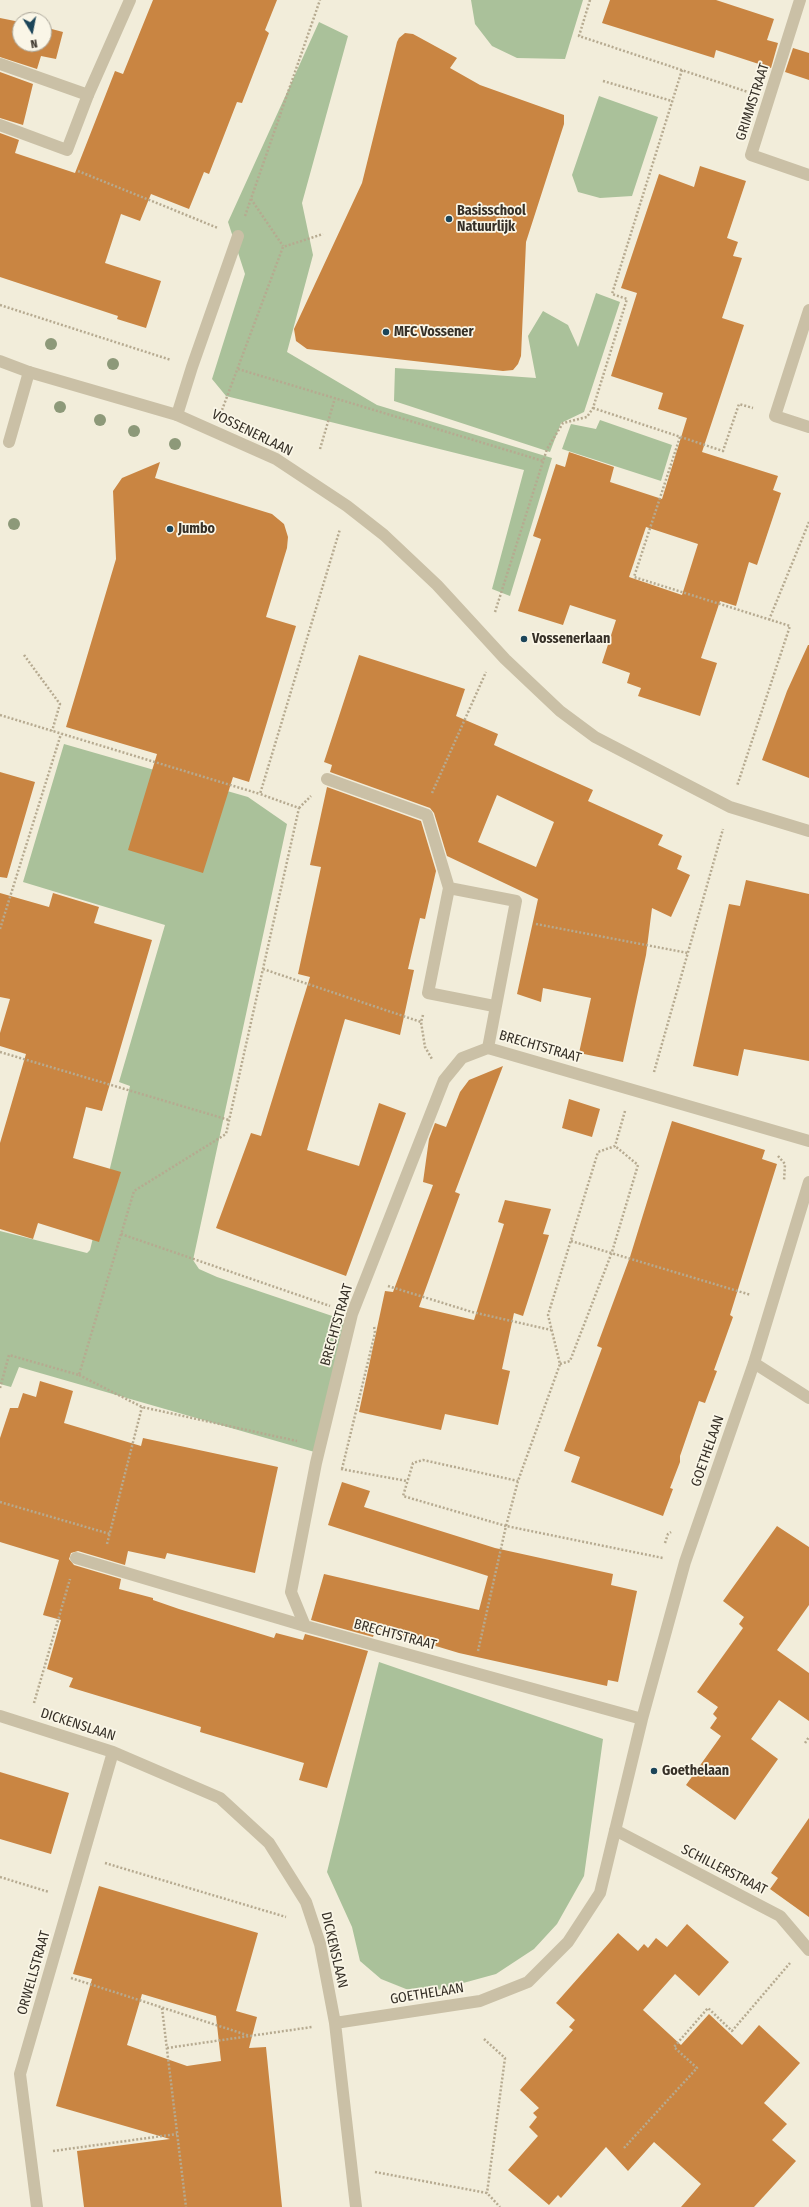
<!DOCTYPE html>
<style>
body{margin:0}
#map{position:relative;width:809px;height:2207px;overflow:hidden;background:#f2edda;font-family:"Fira Sans Condensed",sans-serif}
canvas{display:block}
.north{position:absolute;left:12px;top:12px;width:40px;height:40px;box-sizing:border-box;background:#faf6e7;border:1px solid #aca79a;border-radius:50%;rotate:170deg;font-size:11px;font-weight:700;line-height:16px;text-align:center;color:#363027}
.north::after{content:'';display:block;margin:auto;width:14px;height:18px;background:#1c4559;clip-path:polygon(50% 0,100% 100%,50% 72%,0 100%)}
</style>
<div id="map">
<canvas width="809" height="2207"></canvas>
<div class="north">N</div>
</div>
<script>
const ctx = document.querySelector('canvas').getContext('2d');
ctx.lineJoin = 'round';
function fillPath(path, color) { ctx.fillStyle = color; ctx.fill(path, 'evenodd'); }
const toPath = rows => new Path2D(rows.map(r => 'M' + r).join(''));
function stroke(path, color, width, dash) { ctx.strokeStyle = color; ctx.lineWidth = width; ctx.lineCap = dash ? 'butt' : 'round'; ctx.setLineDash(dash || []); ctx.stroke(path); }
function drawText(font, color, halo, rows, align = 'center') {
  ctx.font = font + ' "Fira Sans Condensed",sans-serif'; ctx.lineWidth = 3.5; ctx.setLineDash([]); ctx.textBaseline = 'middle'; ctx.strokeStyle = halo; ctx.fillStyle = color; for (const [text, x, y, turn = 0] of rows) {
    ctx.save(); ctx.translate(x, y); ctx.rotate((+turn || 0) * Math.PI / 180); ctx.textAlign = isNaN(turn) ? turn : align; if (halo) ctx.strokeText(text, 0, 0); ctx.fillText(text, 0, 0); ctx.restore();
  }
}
fillPath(toPath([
 [471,0,583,0,565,59,517,58,492,46,475,24],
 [319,22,348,36,302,203,313,255,287,352,377,405,552,458,510,596,492,589,524,470,226,396,212,379,245,274,228,222],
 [599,96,658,117,632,196,600,198,578,192,572,175],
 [596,293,620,302,584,412,561,423,550,452,394,401,395,368,536,378,528,336,543,311,568,325,578,347],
 [600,420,672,445,661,481,562,449,571,424,596,429],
 [64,744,248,797,287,824,193,1260,199,1269,217,1277,347,1321,318,1453,19,1367,11,1387,0,1384,0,1231,87,1253,90,1250,130,1086,119,1082,165,925,23,882],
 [379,1662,603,1739,584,1876,557,1924,534,1949,496,1974,434,1991,411,1991,381,1979,360,1961,352,1927,327,1872]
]), '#aac19a');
fillPath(toPath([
 [153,0,277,0,265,30,269,33,242,103,237,102,209,174,204,172,189,209,151,194,140,221,121,214,105,263,161,281,146,328,117,319,118,316,0,277,0,133,19,140,15,153,75,173,115,71,123,74],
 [610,0,716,0,774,19,767,40,778,43,771,68,716,50,714,58,602,23],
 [0,18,20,22,20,44,44,44,44,27,63,32,56,59,41,56,37,69,0,57],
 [405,33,413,34,457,58,450,68,480,85,564,115,564,124,526,242,521,356,518,364,513,370,503,371,307,349,296,341,294,329,362,183,397,42,399,38],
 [793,48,809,53,809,80,785,72],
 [0,72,33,84,23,125,0,118],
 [700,166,746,181,727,238,738,242,733,256,742,258,722,318,744,325,702,452,778,476,773,490,781,493,757,565,749,562,736,606,720,601,701,658,717,663,700,716,638,696,641,688,627,683,630,673,602,663,616,620,570,605,563,625,518,611,541,539,533,536,556,464,565,467,569,452,614,467,610,482,662,499,687,418,658,409,663,393,611,376,637,293,621,288,659,174,694,187],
 [646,527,698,544,682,595,629,577],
 [160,462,155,478,272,514,284,524,288,537,287,548,266,617,296,626,249,782,233,777,203,873,128,850,157,754,66,727,116,559,113,491,122,478],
 [808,645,809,645,809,778,762,760,787,691],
 [359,655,465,689,456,716,498,734,494,745,593,790,588,801,663,835,658,845,682,856,677,869,690,875,671,917,652,908,646,955,623,1062,579,1053,591,998,543,988,541,1002,517,994,538,899,447,856,434,813,430,808,330,772,332,765,324,762],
 [497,795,554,822,536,867,478,842],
 [0,772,35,782,7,878,0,877],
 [327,787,421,821,436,871,425,919,420,918,408,969,414,970,400,1035,345,1019,307,1150,359,1166,379,1103,406,1113,346,1276,216,1228,251,1133,261,1136,310,977,298,974,321,867,310,865],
 [746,880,809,894,809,1061,744,1049,738,1076,693,1066,729,904,740,906],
 [0,893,49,907,53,893,99,907,94,923,152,940,102,1111,86,1107,73,1158,121,1172,99,1242,38,1223,33,1239,0,1229,0,1143,26,1054,0,1046,0,1033,10,999,0,997],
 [503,1066,455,1192,460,1194,419,1307,474,1320,504,1224,498,1222,505,1200,551,1209,543,1234,549,1235,523,1316,514,1313,502,1369,510,1371,498,1425,445,1414,441,1430,359,1412,385,1291,393,1292,433,1185,423,1182,429,1139,435,1123,446,1127,460,1092,469,1080],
 [569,1099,600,1109,592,1137,562,1128],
 [672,1121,765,1150,762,1159,777,1164,730,1315,733,1317,714,1370,717,1371,705,1403,699,1401,680,1456,680,1462,670,1488,673,1489,663,1516,571,1482,580,1457,564,1451,602,1348,597,1346,630,1257],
 [40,1381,73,1391,64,1423,141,1446,143,1438,278,1467,255,1573,167,1553,165,1559,128,1551,125,1565,78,1551,71,1553,69,1559,74,1565,121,1579,119,1589,153,1598,153,1600,179,1609,274,1638,276,1633,303,1640,305,1634,368,1651,327,1788,299,1780,304,1763,200,1732,201,1727,69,1687,73,1678,47,1669,61,1620,43,1615,59,1560,0,1542,0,1438,10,1408,18,1408,23,1393,36,1397],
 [342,1482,370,1491,364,1507,495,1548,613,1574,611,1585,637,1591,618,1682,608,1680,607,1686,459,1653,376,1628,373,1637,311,1620,324,1574,479,1610,488,1576,328,1525],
 [777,1526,809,1547,809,1605,777,1650,809,1673,809,1721,779,1700,751,1739,778,1759,735,1820,686,1785,721,1736,710,1728,717,1718,713,1714,718,1707,697,1692,743,1628,739,1624,744,1617,723,1601],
 [0,1772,69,1793,51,1854,0,1839],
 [809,1818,809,1917,770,1889,778,1878,771,1873],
 [99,1886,258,1933,236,2011,257,2017,249,2048,266,2047,282,2207,84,2207,77,2151,170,2139,56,2106,92,1979,73,1974],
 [142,1994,216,2016,221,2061,187,2066,127,2045],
 [687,1924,729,1962,699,1996,675,1974,643,2010,681,2045,709,2014,742,2045,759,2025,800,2063,764,2103,787,2124,772,2140,796,2161,754,2207,681,2207,701,2184,654,2142,628,2171,606,2147,561,2198,558,2195,549,2205,508,2170,538,2136,529,2127,537,2117,533,2113,539,2108,520,2090,573,2030,569,2027,575,2020,556,2003,618,1933,638,1951,644,1944,648,1948,656,1938,667,1947]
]), '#c98542');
stroke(toPath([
 [590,0,579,36,748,92],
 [603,81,672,101],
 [78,171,218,228],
 [251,199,283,246],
 [245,216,320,0],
 [0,305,171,360],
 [238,369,543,461],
 [593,408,723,451,739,404,753,408],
 [222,410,283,247,323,234],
 [680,437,634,577,790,626,737,786],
 [320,449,335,398],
 [495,612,547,449,563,423,587,417,593,408,627,299,612,294,682,70],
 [769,620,809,522],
 [24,655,60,704,52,731],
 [0,715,260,794],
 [432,793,486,672],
 [299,808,311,796],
 [536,924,688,953],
 [0,929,61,734],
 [263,969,421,1022],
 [423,1015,421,1022,425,1047,432,1059],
 [0,1052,229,1120],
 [654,1072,723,829],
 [625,1111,615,1146,598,1152,548,1315,560,1364,518,1481,506,1526,663,1558],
 [778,1156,785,1164,784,1181],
 [121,1234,330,1306],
 [571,1241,751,1295],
 [388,1286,472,1312,551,1330],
 [560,1364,570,1361,612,1252,638,1165,615,1146],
 [79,1375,142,1407,297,1441],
 [0,1388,9,1355,79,1375,134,1191,226,1134,299,808,260,794,340,529],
 [341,1469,407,1481],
 [342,1469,375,1333,374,1326],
 [0,1502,110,1534],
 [665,1543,668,1534,671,1532],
 [107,1544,142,1407],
 [478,1651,506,1526,403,1496,413,1463,423,1460,518,1481],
 [34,1703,70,1579],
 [805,1743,809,1737],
 [105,1863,286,1917],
 [0,1877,49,1892],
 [71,1978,250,2036],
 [162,2008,186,2207],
 [484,2039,505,2058,487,2193],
 [167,2048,312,2027],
 [624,2148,697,2068,674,2047,708,2008,732,2031,790,1963],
 [53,2151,177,2134],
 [375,2172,487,2193,500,2207]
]), '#b6aa90', 2.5, [2, 2]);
stroke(toPath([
 [0,125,67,150,88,95],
 [177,415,192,367,238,236],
 [9,442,29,372],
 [327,779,427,815,449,888],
 [488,1048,516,901,449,888,428,993,494,1006],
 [76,1558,305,1626]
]), '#cac0a6', 12);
stroke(toPath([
 [800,0,751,155,809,175],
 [0,64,88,95,130,0],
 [809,310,775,416,809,427],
 [0,361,29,372,177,415,276,459,347,506,384,535,437,585,505,659,560,711,595,737,730,807,809,831],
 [754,1363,809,1398],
 [0,1716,113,1752,220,1798,269,1843,306,1902,320,1944,335,2023,356,2207],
 [642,1719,305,1626,291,1592,316,1463,352,1314,444,1080,462,1058,488,1048,809,1141],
 [615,1830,780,1916,809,1950],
 [335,2023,480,2001,528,1982,568,1942,600,1893,642,1719,685,1562,754,1363,809,1182],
 [37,2207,20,2074,113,1752]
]), '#cac0a6', 12);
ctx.fillStyle = '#8d9979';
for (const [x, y] of [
 [51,344],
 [113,364],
 [60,407],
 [100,420],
 [134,431],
 [175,444],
 [14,524]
]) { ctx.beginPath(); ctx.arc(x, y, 6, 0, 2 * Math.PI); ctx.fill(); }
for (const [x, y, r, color] of [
 [449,219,4,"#1c4559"],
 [386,332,4,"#1c4559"],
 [170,529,4,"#1c4559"],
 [524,639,4,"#1c4559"],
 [654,1771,4,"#1c4559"]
]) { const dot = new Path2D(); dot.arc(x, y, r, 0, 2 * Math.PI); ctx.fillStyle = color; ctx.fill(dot); stroke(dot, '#faf6e7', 1.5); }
drawText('14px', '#363027', '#faf6e7', [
 ["GRIMMSTRAAT",753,102,-72],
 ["VOSSENERLAAN",252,433,26],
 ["BRECHTSTRAAT",540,1047,16],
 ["BRECHTSTRAAT",337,1325,-74],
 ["GOETHELAAN",708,1451,-71],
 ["BRECHTSTRAAT",395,1635,15],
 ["DICKENSLAAN",78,1725,18],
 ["SCHILLERSTRAAT",724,1870,27],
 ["DICKENSLAAN",334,1950,77],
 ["ORWELLSTRAAT",34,1973,-74],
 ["GOETHELAAN",427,1994,-9]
]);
drawText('bold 14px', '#363027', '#faf6e7', [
 ["Basisschool",457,211],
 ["Natuurlijk",457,227],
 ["MFC Vossener",394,332],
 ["Jumbo",178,529],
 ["Vossenerlaan",532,639],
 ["Goethelaan",662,1771]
], 'left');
</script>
